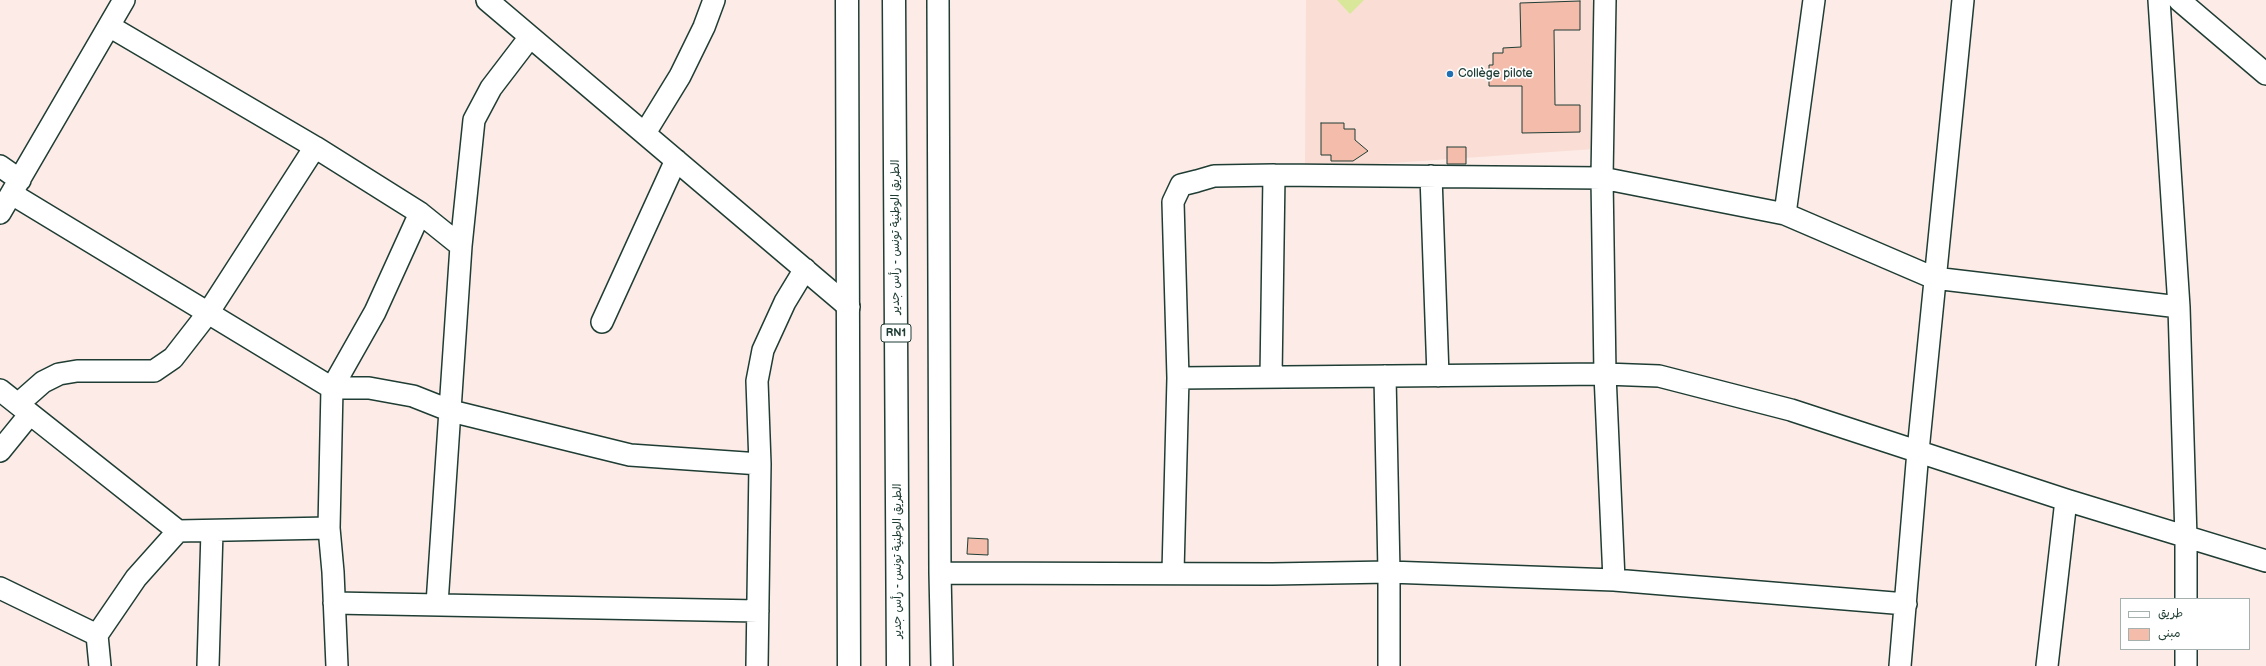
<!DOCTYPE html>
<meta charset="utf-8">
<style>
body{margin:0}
#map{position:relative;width:2266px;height:666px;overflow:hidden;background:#fcebe6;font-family:"Balsamiq Sans","Playpen Sans Arabic",sans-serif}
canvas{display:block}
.legend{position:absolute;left:2120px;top:598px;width:130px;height:52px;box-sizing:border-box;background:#fff;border:1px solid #a5b1ae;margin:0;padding:5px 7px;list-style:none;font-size:12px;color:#1f3d34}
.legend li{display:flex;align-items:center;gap:8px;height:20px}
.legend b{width:20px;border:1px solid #a5b1ae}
</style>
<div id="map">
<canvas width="2266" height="666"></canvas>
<ul class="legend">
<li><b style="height:5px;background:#fff"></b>طريق</li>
<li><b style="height:11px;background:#f4bcaa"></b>مبنى</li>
</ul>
</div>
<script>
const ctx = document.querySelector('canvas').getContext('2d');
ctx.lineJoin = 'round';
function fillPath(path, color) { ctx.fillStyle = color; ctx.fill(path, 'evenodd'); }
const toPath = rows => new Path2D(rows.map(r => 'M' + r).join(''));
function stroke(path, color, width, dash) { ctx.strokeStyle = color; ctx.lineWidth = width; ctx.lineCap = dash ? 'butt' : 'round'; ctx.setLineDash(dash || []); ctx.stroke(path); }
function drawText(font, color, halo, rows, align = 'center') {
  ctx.font = font + ' "Balsamiq Sans","Playpen Sans Arabic",sans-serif'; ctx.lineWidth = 3.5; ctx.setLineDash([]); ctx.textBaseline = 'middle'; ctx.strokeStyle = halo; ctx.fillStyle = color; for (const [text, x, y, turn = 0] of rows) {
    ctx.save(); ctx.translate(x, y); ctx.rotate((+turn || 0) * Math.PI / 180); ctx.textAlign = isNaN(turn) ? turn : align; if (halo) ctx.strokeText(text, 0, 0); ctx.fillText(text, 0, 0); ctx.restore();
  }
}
fillPath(toPath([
 [1306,0,1598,0,1594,149,1305,169]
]), '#faddd4');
fillPath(toPath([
 [1337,0,1364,0,1350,14]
]), '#d8e79a');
const building = toPath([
 [1580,1,1580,30,1554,30,1555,105,1580,105,1580,132,1522,133,1522,86,1489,86,1489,65,1493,65,1493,53,1503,53,1503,48,1521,47,1520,3,1580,1],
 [1321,123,1344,123,1344,129,1355,129,1355,140,1368,151,1353,161,1331,161,1331,155,1321,155,1321,123],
 [1447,147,1466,147,1466,164,1447,164,1447,147],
 [968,538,988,539,988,555,967,554,968,538]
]);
fillPath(building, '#f4bcaa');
stroke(building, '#1f3d34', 1);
const minor = toPath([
 [487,0,849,307],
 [938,0,940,573,942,666],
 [1605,0,1602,178,1605,374,1614,580],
 [2159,0,2179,307,2186,538,2186,599],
 [2179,0,2266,74],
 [109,26,315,147,420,213,461,246],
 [645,133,680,76,704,27,714,0],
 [0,166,20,180],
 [1431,176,1438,376],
 [12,194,332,388,369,388,413,396,451,411,630,455,760,464],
 [0,213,124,0],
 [1785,214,1814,0],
 [602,322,676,160],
 [1385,376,1389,572,1389,666],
 [1271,377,1274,175],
 [1178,378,1605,374,1659,376,1791,410,2066,500,2266,561],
 [0,390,178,531],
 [18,404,43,382,59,374,77,371,154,371,173,358,208,313,315,147],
 [0,451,30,414],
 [1173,572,1178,378,1173,202,1181,185,1197,181,1214,176,1274,175,1602,178,1785,214,1934,278,2179,307],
 [940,573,1272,574,1389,572,1614,580,1906,604],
 [0,588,97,635,136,578,178,531,329,528],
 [334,603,758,611],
 [437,604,461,246,474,120,491,88,530,37],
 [97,635,100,666],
 [208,666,212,531],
 [337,666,333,572,329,528,332,388,375,312,420,213],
 [757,666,760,464,757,381,763,350,785,302,805,269],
 [1900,666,1918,451,1963,0],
 [2047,666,2066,500],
 [2186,666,2186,649]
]);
const major = toPath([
 [847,0,849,666],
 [894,0,898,666]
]);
stroke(minor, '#1f3d34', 24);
stroke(major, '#1f3d34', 25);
stroke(minor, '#fff', 21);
stroke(major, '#fff', 22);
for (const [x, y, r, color] of [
 [1450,74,4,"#1f6fb2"]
]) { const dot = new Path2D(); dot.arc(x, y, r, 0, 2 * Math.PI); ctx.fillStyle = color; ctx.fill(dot); stroke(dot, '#fff', 1.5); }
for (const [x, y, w] of [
 [896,333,30]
]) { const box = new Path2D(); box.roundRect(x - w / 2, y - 9, w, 18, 3); ctx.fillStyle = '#fff'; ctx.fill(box); stroke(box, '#1f3d34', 1); }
drawText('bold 11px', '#1f3d34', null, [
 ["RN1",896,333]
]);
drawText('12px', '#1f3d34', '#fff', [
 ["Collège pilote",1458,74]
], 'left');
drawText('12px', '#1f3d34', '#fff', [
 ["الطريق الوطنية تونس - رأس جدير",896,237,-90],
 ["الطريق الوطنية تونس - رأس جدير",898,561,-90]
]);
</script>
